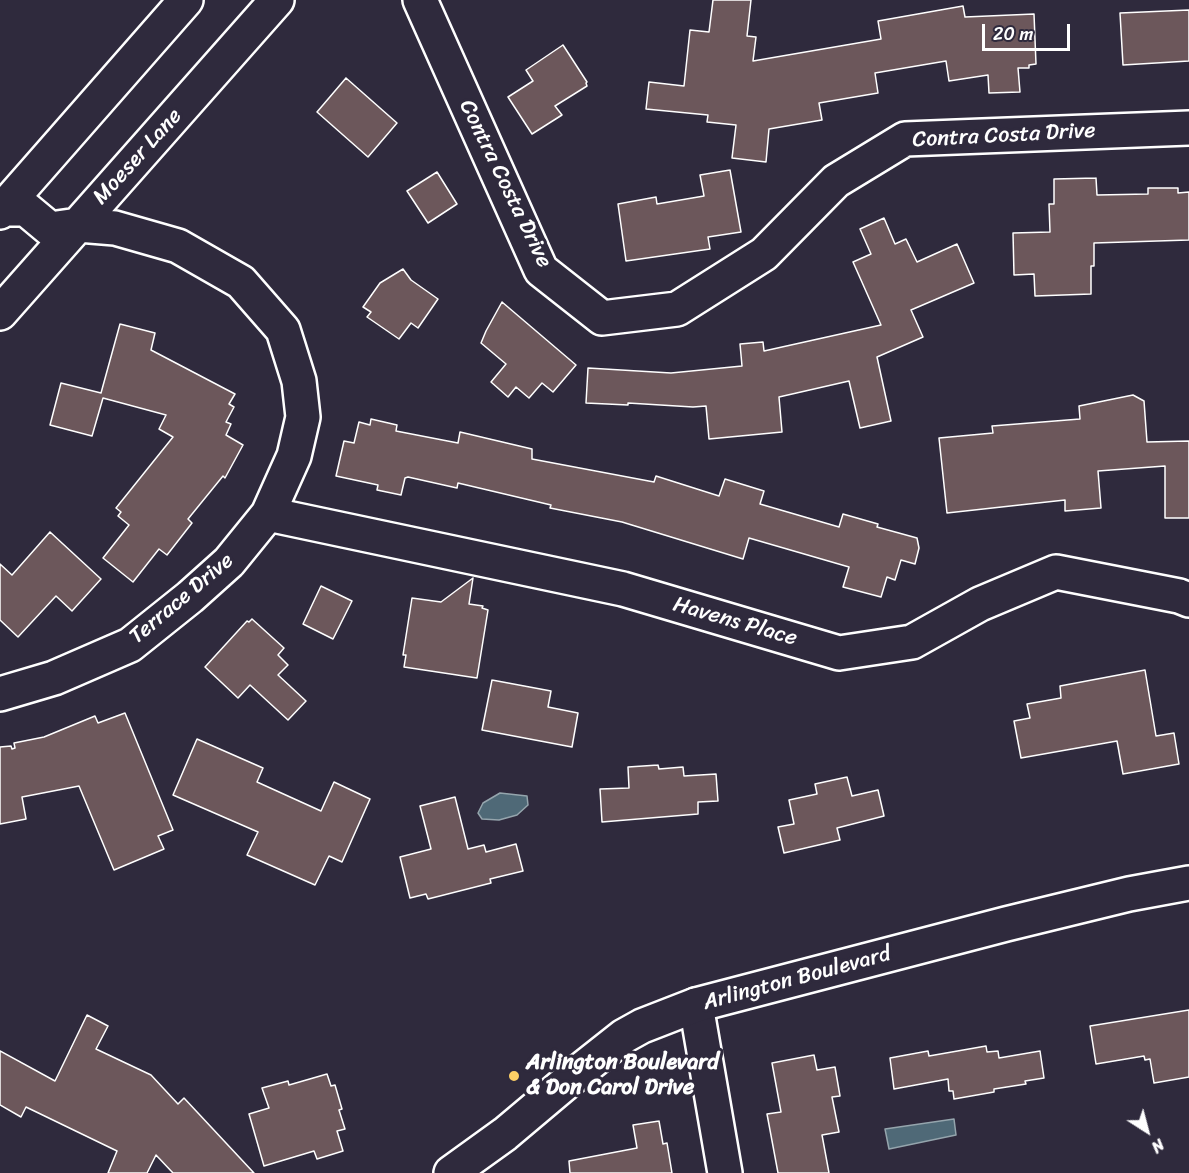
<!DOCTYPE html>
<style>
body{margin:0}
#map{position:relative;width:1189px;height:1173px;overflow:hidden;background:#2f2a3d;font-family:Sriracha,sans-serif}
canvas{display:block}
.north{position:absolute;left:1117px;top:1101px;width:60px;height:60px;-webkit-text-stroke:4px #2f2a3d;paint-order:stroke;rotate:144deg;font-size:16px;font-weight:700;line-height:24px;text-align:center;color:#fff}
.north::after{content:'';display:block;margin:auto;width:21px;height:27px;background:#fff;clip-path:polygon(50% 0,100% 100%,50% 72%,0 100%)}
.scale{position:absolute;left:982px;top:24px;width:88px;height:27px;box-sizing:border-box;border:3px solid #fff;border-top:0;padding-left:8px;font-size:18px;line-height:21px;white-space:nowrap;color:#fff;-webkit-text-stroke:4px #2f2a3d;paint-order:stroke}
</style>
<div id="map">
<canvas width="1189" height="1173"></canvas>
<div class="north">N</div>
<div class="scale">20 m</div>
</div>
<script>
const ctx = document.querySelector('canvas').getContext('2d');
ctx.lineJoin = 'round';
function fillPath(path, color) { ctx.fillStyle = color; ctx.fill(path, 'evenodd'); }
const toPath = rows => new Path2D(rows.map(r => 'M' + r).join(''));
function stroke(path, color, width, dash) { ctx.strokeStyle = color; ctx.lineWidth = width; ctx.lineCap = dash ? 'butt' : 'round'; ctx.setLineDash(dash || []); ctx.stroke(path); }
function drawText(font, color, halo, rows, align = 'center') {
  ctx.font = font + ' Sriracha,sans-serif'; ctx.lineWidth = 6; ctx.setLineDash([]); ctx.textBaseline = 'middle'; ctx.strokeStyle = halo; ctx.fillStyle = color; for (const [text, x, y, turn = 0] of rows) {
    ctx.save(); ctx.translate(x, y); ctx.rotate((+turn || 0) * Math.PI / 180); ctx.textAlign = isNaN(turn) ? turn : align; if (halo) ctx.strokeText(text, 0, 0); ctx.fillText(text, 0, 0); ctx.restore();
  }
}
const water = toPath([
 [500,793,527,796,528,805,517,815,499,820,482,819,478,813,483,803,500,793],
 [954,1119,956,1135,889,1149,885,1129,954,1119]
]);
fillPath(water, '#4f6977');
stroke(water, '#95a5ad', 1.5);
const building = toPath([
 [713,0,751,0,747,36,756,37,753,61,881,39,878,21,963,6,965,17,1034,14,1036,64,1029,65,1029,68,1018,68,1020,92,989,93,988,75,949,81,946,61,875,73,878,93,819,103,822,120,769,129,766,162,732,158,736,125,707,122,708,115,646,109,649,82,684,86,690,30,709,32,713,0],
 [1189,10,1189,61,1123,65,1120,13,1189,10],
 [563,45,587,82,586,83,587,86,555,106,562,115,532,134,508,97,533,81,526,70,563,45],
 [346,78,397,123,368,157,317,112,346,78],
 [730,170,741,232,708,237,710,249,626,261,618,204,656,197,657,204,704,196,700,175,730,170],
 [437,172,457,204,428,223,407,191,437,172],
 [1096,178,1097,195,1148,194,1148,188,1178,188,1178,193,1189,192,1189,240,1094,243,1094,266,1091,266,1091,294,1035,296,1034,274,1014,275,1013,233,1050,232,1049,204,1054,204,1054,179,1096,178],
 [884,218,895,244,906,239,917,262,957,244,974,283,911,310,923,337,877,357,891,421,860,428,849,381,779,397,782,432,709,439,706,406,693,407,628,403,628,405,586,403,588,368,671,373,742,366,740,344,763,342,764,351,881,325,853,262,871,254,860,229,884,218],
 [403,269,411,280,438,299,418,328,411,323,399,339,367,317,371,312,363,307,380,283,403,269],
 [502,302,576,365,553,392,542,383,529,398,516,387,508,397,491,382,506,364,481,343,486,331,502,302],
 [120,324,155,333,151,350,235,394,229,404,234,407,226,422,231,424,226,435,243,445,225,478,223,476,188,519,192,523,167,555,159,549,133,582,103,558,129,525,118,516,121,512,116,508,173,437,159,429,166,415,103,398,92,436,50,425,61,383,101,393,120,324],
 [1133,395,1144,401,1147,442,1189,441,1189,518,1165,518,1165,466,1098,471,1101,508,1065,511,1065,500,947,513,939,438,993,433,992,426,1080,419,1079,406,1133,395],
 [371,419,397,425,396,431,458,443,460,432,532,449,532,459,654,482,656,476,719,496,725,479,764,491,760,504,839,527,843,514,878,524,877,527,917,538,919,548,915,564,901,560,895,580,887,577,881,597,843,587,849,567,749,538,743,559,622,522,550,508,551,505,458,483,457,488,408,477,405,478,401,495,377,490,378,485,336,476,344,441,354,443,359,422,370,425,371,419],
 [50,532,101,579,72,611,56,596,18,637,0,620,0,564,12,575,50,532],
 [473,578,469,604,483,606,482,608,488,610,477,678,404,667,406,655,403,655,412,598,441,602,473,578],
 [321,586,352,601,333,639,303,624,321,586],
 [252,619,284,648,278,655,288,665,278,675,306,701,288,720,250,685,238,698,205,667,247,621,249,622,252,619],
 [1145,670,1156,736,1174,733,1179,764,1123,774,1117,741,1021,758,1014,721,1030,718,1027,704,1061,698,1060,686,1145,670],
 [492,680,551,691,548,707,578,713,572,747,482,730,492,680],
 [125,713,173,830,158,836,164,849,114,870,79,786,22,797,26,819,0,824,0,747,11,746,12,749,15,748,14,743,44,737,95,716,98,723,125,713],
 [197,739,263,768,257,782,321,811,334,782,370,799,342,862,329,856,315,885,247,855,258,832,173,795,197,739],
 [658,765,659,769,683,767,684,776,716,774,718,801,698,802,698,814,602,822,600,789,629,788,628,767,658,765],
 [847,777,852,796,878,790,884,816,837,828,840,840,784,853,778,827,794,824,789,800,817,794,815,784,847,777],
 [455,797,468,849,484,845,486,852,516,844,523,871,490,879,491,883,428,899,426,894,410,898,400,857,431,849,420,806,455,797],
 [1189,1010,1189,1077,1154,1083,1150,1059,1145,1060,1144,1056,1096,1064,1090,1026,1189,1010],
 [87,1015,108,1026,96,1049,151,1075,178,1104,184,1098,254,1173,173,1173,156,1155,147,1173,108,1173,117,1151,26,1107,21,1117,0,1105,0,1051,55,1081,87,1015],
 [986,1046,987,1052,998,1051,999,1058,1040,1051,1044,1078,1025,1081,1026,1084,994,1089,994,1092,954,1099,953,1091,949,1091,948,1079,894,1089,890,1058,928,1051,929,1056,986,1046],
 [814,1055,817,1070,835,1067,840,1096,832,1097,839,1132,822,1135,829,1173,778,1173,767,1114,781,1112,772,1063,814,1055],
 [327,1074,331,1086,335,1085,342,1109,339,1110,345,1129,337,1131,343,1151,317,1159,314,1151,264,1166,249,1114,269,1108,262,1088,288,1081,289,1085,327,1074],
 [659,1121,663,1144,667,1143,672,1173,570,1173,569,1161,637,1148,633,1125,659,1121]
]);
fillPath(building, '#6c575b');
stroke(building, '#fff', 1.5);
const minor = toPath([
 [420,0,541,270,602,318,677,309,764,254,836,181,905,139,1189,128],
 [0,209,26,209,50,229,78,225,115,228,178,246,241,282,283,330,299,381,303,417,294,456,268,514,229,562,190,597,130,645,54,678,0,694],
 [0,212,186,0],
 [0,313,277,0],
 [268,514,623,589,839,653,912,642,980,604,1056,572,1179,596,1189,600],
 [696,1005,725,1173]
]);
const major = toPath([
 [451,1173,505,1134,581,1070,624,1036,642,1026,696,1005,1006,924,1129,894,1189,883]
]);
stroke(minor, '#fff', 38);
stroke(major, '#fff', 38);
stroke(minor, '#2f2a3d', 33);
stroke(major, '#2f2a3d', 33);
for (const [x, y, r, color] of [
 [514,1076,6,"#ffd166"]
]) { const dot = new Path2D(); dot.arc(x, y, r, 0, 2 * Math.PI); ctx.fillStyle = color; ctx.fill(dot); stroke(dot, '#2f2a3d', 2); }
drawText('22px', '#fff', '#2f2a3d', [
 ["Contra Costa Drive",1004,136,-3],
 ["Moeser Lane",138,157,-48],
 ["Contra Costa Drive",505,184,64],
 ["Terrace Drive",182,599,-40],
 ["Havens Place",735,622,16],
 ["Arlington Boulevard",797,979,-15]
]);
drawText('bold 22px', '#fff', '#2f2a3d', [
 ["Arlington Boulevard",526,1063],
 ["& Don Carol Drive",526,1088]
], 'left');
</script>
